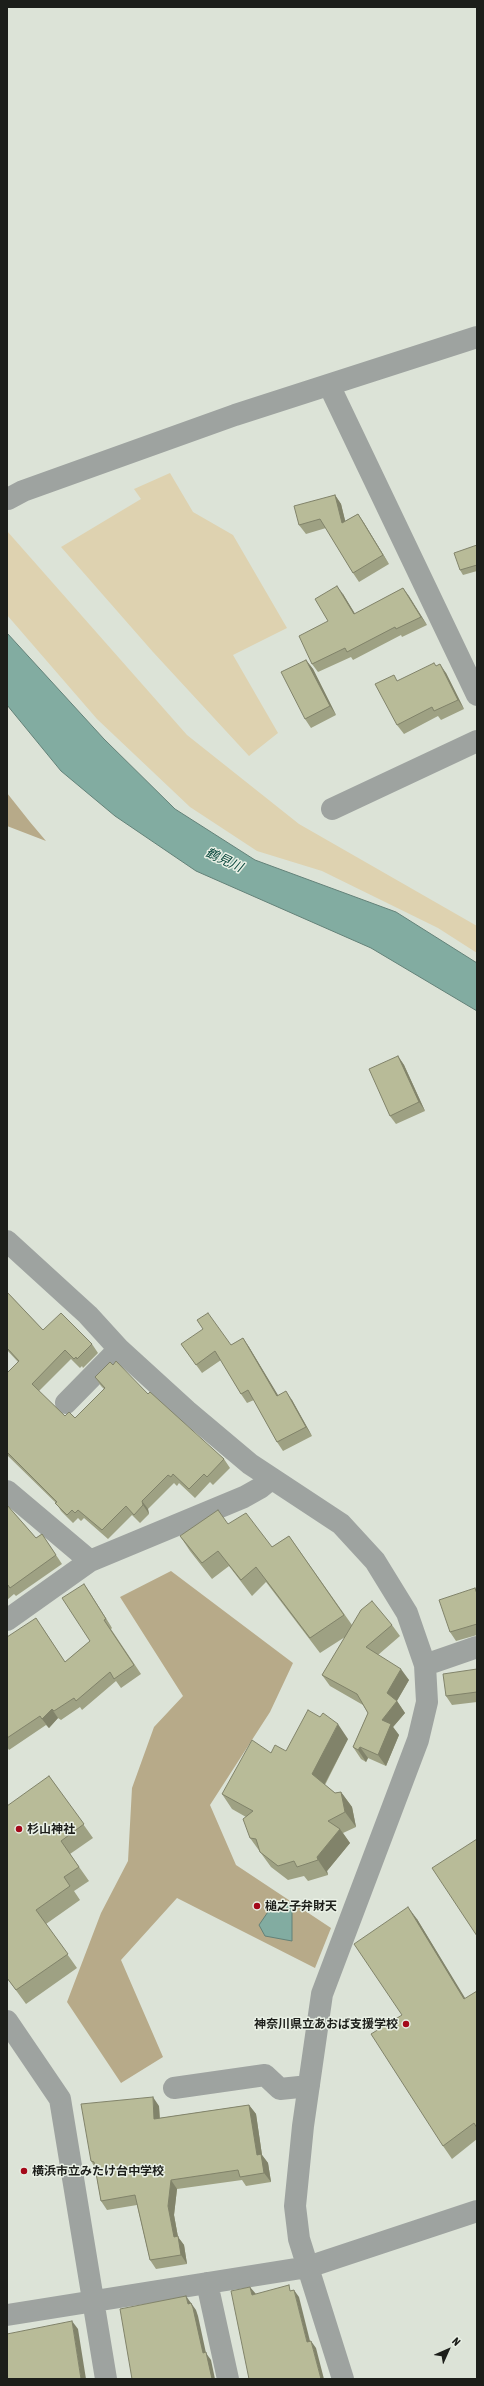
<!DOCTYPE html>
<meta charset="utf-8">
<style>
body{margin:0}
#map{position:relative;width:484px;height:2386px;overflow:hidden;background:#dce3d7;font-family:"Asap Condensed",sans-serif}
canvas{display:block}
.frame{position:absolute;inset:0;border:8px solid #1c1e1a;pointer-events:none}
.north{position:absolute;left:428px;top:2330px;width:40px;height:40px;-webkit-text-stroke:3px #e9f0e5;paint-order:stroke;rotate:45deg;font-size:11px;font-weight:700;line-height:16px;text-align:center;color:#1c1e1a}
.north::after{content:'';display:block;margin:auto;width:14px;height:18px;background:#1c1e1a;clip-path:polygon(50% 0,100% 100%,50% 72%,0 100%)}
</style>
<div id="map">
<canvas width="484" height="2386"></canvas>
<div class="frame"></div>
<div class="north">N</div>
</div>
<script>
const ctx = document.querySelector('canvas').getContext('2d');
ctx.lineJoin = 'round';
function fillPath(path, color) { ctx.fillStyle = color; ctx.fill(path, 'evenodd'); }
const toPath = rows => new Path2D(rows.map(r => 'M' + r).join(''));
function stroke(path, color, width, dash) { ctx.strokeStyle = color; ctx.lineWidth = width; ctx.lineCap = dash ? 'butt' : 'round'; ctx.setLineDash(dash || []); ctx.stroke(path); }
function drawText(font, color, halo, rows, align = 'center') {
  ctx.font = font + ' "Asap Condensed","Noto Sans JP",sans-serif'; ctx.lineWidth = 3; ctx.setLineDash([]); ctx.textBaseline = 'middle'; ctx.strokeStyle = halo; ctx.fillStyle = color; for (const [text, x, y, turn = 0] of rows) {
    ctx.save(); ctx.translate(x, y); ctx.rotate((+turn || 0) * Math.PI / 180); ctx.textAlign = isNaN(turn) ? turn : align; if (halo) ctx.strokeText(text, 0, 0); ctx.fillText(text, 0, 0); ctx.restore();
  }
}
fillPath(toPath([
 [170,473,193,512,233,535,287,628,233,655,278,733,249,756,153,652,61,547,141,499,134,489],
 [7,531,187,735,299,824,477,926,477,953,438,928,322,871,257,851,190,807,97,719,7,615]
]), '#ded2b0');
fillPath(toPath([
 [7,793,30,822,46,841,7,826],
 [171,1571,293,1663,270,1712,210,1805,236,1865,331,1928,315,1968,177,1898,121,1960,163,2057,121,2083,67,2002,101,1913,128,1861,132,1788,154,1727,183,1696,120,1597]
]), '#b7aa89');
const water = toPath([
 [7,633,104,739,175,809,255,860,396,912,477,963,477,1011,371,948,196,871,115,816,61,771,7,705,7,633],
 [274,1903,292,1903,292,1941,265,1936,259,1925,274,1903]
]);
fillPath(water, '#82aca1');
stroke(water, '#638178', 1);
stroke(toPath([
 [329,385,477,695],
 [8,499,23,491,235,415,477,337],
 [332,809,477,741],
 [7,1241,88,1315,119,1349,187,1411,250,1464,341,1524,375,1561,407,1613,425,1665,427,1702,418,1740,322,1994,303,2126,295,2206,299,2239,343,2379],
 [66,1403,119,1349],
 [7,1491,90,1561,244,1497,260,1488,271,1479],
 [7,1620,90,1561],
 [425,1665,477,1647],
 [7,2021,60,2099,106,2379],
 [174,2088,265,2075,280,2089,309,2086],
 [207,2283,228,2379],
 [7,2315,308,2267,477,2211]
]), '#9ea3a0', 22);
fillPath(toPath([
 [335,495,341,504,345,521,358,514,364,523,389,564,359,582,353,573,326,528,306,534,299,525],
 [477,545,477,571,463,575,460,570],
 [403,588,427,625,402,637,401,635,353,660,351,657,318,672,312,664,328,621,343,594,355,614],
 [306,660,313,669,336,715,311,728,305,719],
 [436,666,446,673,464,709,441,720,438,716,404,734,397,725,398,681],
 [398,1056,404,1065,425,1111,396,1124,390,1116],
 [7,1292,43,1330,92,1344,98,1353,83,1368,82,1366,80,1368,71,1359,39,1391,65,1416,75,1418,104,1389,101,1386,95,1377,113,1365,224,1459,230,1468,213,1485,210,1482,195,1498,179,1483,177,1486,174,1483,148,1509,149,1514,140,1523,132,1515,108,1539,84,1518,81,1521,78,1518,73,1523,61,1511,56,1503,7,1455,7,1373,18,1362,7,1350],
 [243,1338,249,1347,278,1396,292,1400,312,1436,283,1451,277,1442,254,1400,247,1403,241,1394,221,1360,202,1373,181,1344,231,1345],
 [7,1505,36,1538,42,1534,62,1564,16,1596,14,1594,7,1600],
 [228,1524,272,1547,289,1536,352,1625,392,1625,400,1636,378,1655,409,1680,397,1701,405,1713,393,1727,399,1735,386,1766,368,1758,366,1762,361,1759,353,1747,368,1713,363,1705,330,1686,322,1675,345,1637,320,1653,266,1582,252,1596,229,1566,212,1579,190,1551,180,1536],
 [84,1584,112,1628,111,1629,141,1674,121,1688,116,1681,82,1710,80,1707,61,1720,58,1718,49,1728,46,1725,9,1750,7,1747,7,1637,42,1627,65,1662,90,1641],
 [475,1588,477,1591,477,1635,456,1641,450,1632],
 [477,1669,477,1702,452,1705,446,1696],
 [348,1739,325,1785,335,1793,341,1792,352,1807,356,1827,343,1833,350,1843,327,1871,328,1875,308,1881,304,1876,288,1880,271,1867,250,1838,246,1817,232,1809,222,1794,271,1753,286,1751],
 [49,1776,93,1838,70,1854,89,1881,74,1891,80,1900,46,1924,77,1968,26,2004,7,1978],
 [417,1919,465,1999,477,1991,477,2139,452,2159,443,2146,402,2015],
 [249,2105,256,2114,262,2155,268,2163,271,2182,246,2186,242,2180,177,2189,174,2215,178,2237,184,2245,187,2264,156,2269,150,2260,137,2205,107,2210,101,2201,95,2168,91,2161,159,2106,160,2118]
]), '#9ea183');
fillPath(toPath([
 [335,495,341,504,348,532,342,523],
 [358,514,364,523,389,564,383,555],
 [337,586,343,594,360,622,354,614],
 [403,588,409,596,427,625,421,617],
 [306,660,313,669,336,715,330,706],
 [440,664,446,673,464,709,458,700],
 [398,1056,404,1065,425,1111,419,1102],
 [243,1338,249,1347,284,1405,277,1396],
 [286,1391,292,1400,312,1436,306,1427],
 [142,1501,148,1509,149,1514,143,1505],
 [84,1584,90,1593,112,1628,106,1619],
 [401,1669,409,1680,395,1704,387,1693],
 [397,1701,405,1713,393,1727,399,1735,386,1766,378,1755,382,1720],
 [52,1709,58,1718,49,1728,42,1719],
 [338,1724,348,1739,322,1789,312,1774],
 [360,1747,368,1758,366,1762,358,1750],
 [341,1792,352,1807,356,1827,345,1812],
 [340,1829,350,1843,327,1871,328,1875,318,1860,317,1857],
 [408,1907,417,1919,473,2011,464,1999],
 [153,2097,159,2106,160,2128,154,2119],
 [249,2105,256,2114,262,2155,268,2163,271,2182,264,2173,257,2155],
 [171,2180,177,2189,174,2215,178,2237,184,2245,187,2264,181,2255,174,2237,168,2206],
 [250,2287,256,2294,252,2295],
 [294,2290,299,2297,312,2349,307,2342],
 [186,2296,196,2310,198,2316,206,2353,211,2360,215,2379,212,2379,203,2353,188,2304],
 [72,2321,78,2329,86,2379,81,2379],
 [311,2341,316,2348,324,2379,321,2379]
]), '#81836a');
const building = toPath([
 [335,495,342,523,358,514,383,555,353,573,320,519,299,525,294,506,335,495],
 [477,545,477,565,460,570,454,553,477,545],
 [337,586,354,614,403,588,421,617,396,629,395,627,347,652,345,648,312,664,299,636,328,621,315,599,337,586],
 [306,660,330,706,305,719,281,672,306,660],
 [434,663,436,666,440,664,458,700,434,711,432,707,397,725,375,684,394,675,397,681,434,663],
 [398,1056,419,1102,390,1116,369,1069,398,1056],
 [7,1292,43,1330,61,1313,92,1344,77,1359,76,1357,74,1359,65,1350,32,1384,65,1416,69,1412,75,1418,105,1388,95,1377,110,1362,113,1365,116,1361,148,1394,150,1392,224,1459,207,1477,204,1474,189,1489,173,1474,171,1477,168,1475,142,1501,143,1505,134,1515,126,1506,102,1530,78,1510,75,1513,72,1510,67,1515,55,1503,57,1502,7,1452,7,1373,19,1361,7,1348,7,1292],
 [208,1313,231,1345,243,1338,277,1396,286,1391,306,1427,277,1442,248,1390,241,1394,215,1351,196,1365,181,1344,203,1329,197,1320,208,1313],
 [7,1505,36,1538,42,1534,56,1555,10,1588,8,1585,7,1586,7,1505],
 [218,1510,228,1524,246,1513,272,1547,289,1536,344,1615,310,1638,256,1567,241,1580,218,1551,202,1563,180,1536,218,1510],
 [84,1584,106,1619,104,1620,134,1665,114,1679,110,1672,76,1701,74,1698,54,1711,52,1709,42,1719,40,1716,7,1738,7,1637,36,1618,65,1662,90,1641,62,1598,84,1584],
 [475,1588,477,1594,477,1624,450,1632,439,1600,475,1588],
 [372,1601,392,1625,366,1647,401,1669,387,1693,397,1701,382,1720,391,1724,378,1755,360,1747,358,1750,353,1747,368,1713,357,1694,322,1675,361,1610,372,1601],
 [477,1669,477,1692,446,1696,443,1674,477,1669],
 [308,1710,320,1717,323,1713,338,1724,312,1774,335,1793,341,1792,345,1812,328,1821,340,1829,317,1857,318,1860,297,1867,294,1861,278,1866,260,1852,256,1839,250,1838,243,1819,253,1811,222,1794,252,1740,271,1753,275,1745,286,1751,308,1710],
 [49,1776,84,1824,61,1841,79,1867,64,1877,70,1886,36,1910,68,1954,16,1990,7,1978,7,1806,49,1776],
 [477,1839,477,1936,432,1868,477,1839],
 [408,1907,464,1999,477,1991,477,2128,474,2123,443,2146,371,2034,402,2015,354,1944,408,1907],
 [153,2097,154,2119,249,2105,257,2155,261,2154,264,2173,240,2177,238,2170,171,2180,168,2206,174,2237,178,2236,181,2255,150,2260,135,2195,101,2201,94,2162,91,2161,81,2104,153,2097],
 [289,2285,290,2291,294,2290,307,2342,311,2341,321,2379,249,2379,231,2291,250,2287,252,2295,289,2285],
 [186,2296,188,2304,191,2303,193,2308,203,2353,206,2352,212,2379,132,2379,120,2309,186,2296],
 [72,2321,81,2379,7,2379,7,2334,72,2321]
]);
fillPath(building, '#b8bb98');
stroke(building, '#81836a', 1);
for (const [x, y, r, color] of [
 [19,1829,4,"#a4091a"],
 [257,1906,4,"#a4091a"],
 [406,2024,4,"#a4091a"],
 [24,2171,4,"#a4091a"]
]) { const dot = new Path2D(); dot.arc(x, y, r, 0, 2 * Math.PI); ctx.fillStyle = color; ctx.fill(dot); stroke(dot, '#e9f0e5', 1.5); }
drawText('bold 12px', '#1c1e1a', '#e9f0e5', [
 ["杉山神社",27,1829],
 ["槌之子弁財天",265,1906],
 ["神奈川県立あおば支援学校",398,2024,"right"],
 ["横浜市立みたけ台中学校",32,2171]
], 'left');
drawText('italic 13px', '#0c493e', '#e9f0e5', [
 ["鶴見川",224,860,25]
]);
</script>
